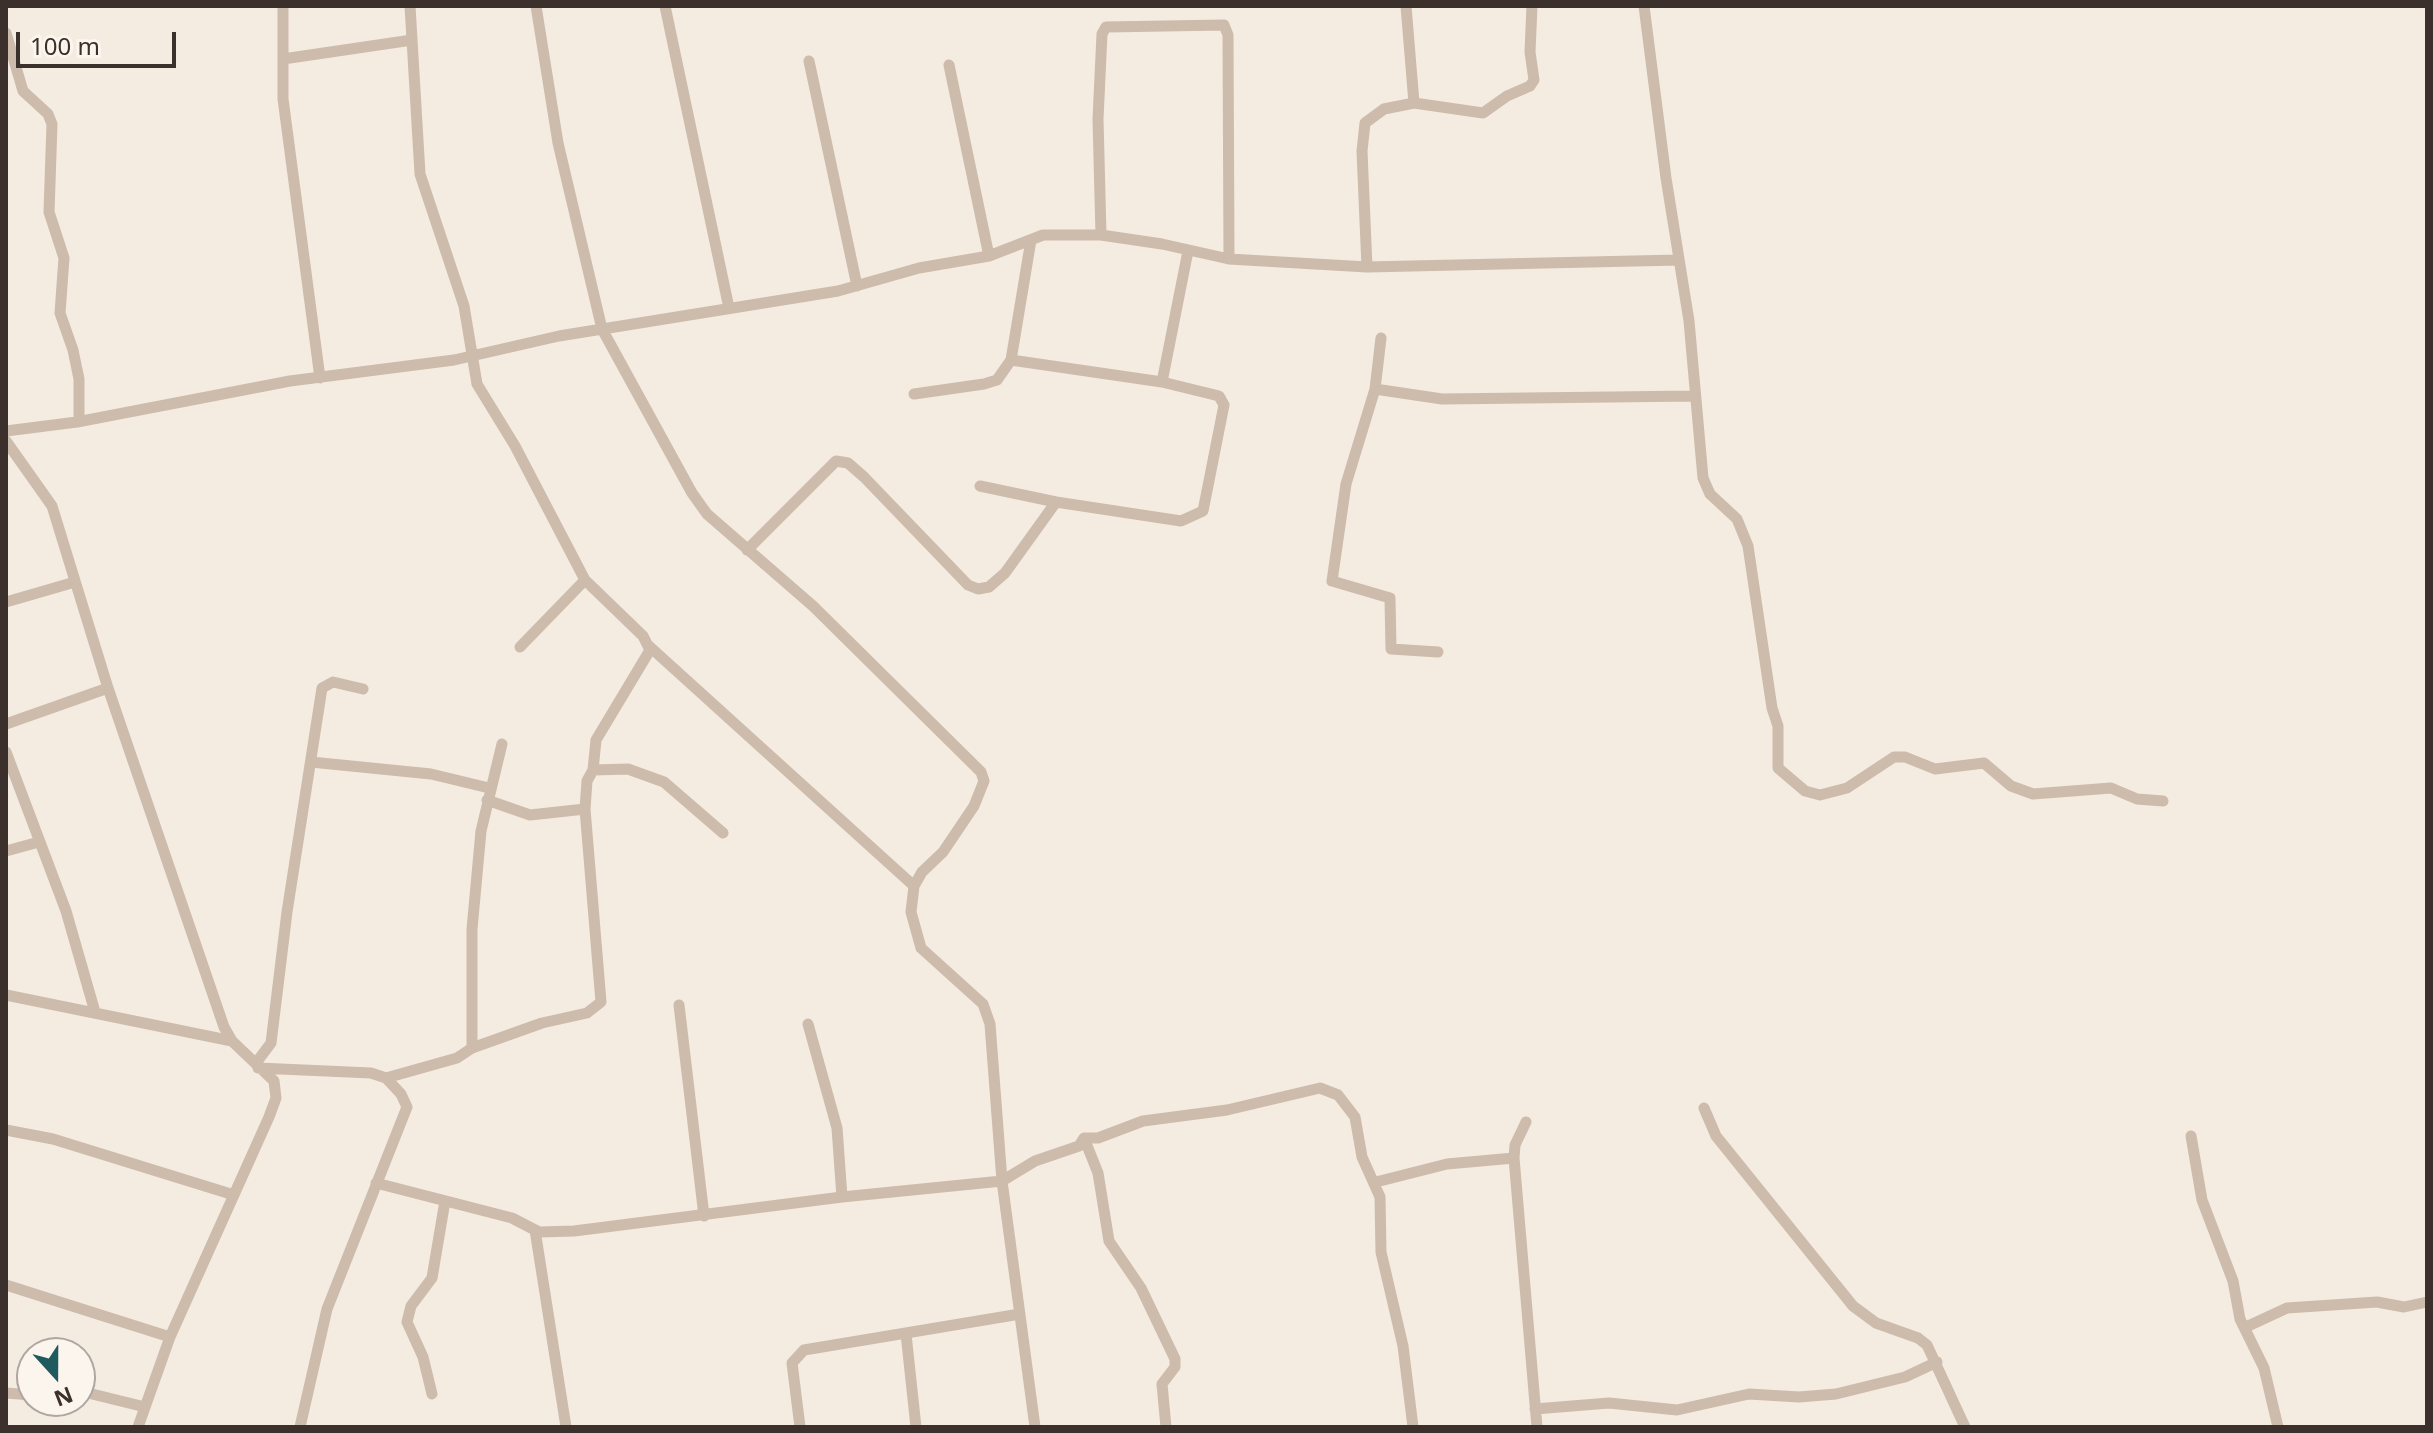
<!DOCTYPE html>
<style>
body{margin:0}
#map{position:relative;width:2433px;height:1433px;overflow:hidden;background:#f4ebe1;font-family:"Noto Sans",sans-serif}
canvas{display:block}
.frame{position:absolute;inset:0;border:8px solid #3b302b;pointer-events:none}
.north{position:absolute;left:16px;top:1337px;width:80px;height:80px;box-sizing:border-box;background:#fbf5ee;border:2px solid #aea6a0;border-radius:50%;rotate:159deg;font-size:22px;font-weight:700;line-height:32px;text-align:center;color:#3b302b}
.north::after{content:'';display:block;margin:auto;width:28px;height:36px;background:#1f5a5e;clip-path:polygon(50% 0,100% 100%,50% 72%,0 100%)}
.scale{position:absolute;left:16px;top:32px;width:160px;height:36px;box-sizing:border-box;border:4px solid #3b302b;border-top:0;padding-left:10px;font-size:24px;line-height:28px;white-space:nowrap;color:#3b302b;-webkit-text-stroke:6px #fbf5ee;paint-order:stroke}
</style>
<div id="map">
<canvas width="2433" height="1433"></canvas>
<div class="frame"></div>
<div class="north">N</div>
<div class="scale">100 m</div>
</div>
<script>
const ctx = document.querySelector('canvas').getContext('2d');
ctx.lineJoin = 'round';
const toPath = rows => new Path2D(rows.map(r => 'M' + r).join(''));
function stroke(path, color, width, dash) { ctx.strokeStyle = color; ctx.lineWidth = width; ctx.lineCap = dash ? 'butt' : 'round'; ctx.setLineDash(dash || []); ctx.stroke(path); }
stroke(toPath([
 [283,6,283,99,320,378],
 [410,6,420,174,464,306,477,384,515,446,585,580,643,636,650,650,596,740,593,770,587,781,585,809,601,1002,587,1013,542,1023,472,1048],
 [536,6,558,143,602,329,692,493,707,514,813,606,981,772,984,781,974,806,943,852,922,872,914,886,911,912,921,948,983,1004,990,1024,1002,1181,1035,1427],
 [665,6,729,308],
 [1406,6,1414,103],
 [1644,6,1666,178,1689,321,1703,478,1710,494,1737,519,1748,546,1772,708,1778,726,1778,768,1805,791,1820,795,1847,788,1894,757,1905,757,1935,769,1984,763,2011,786,2033,794,2111,788,2137,799,2163,801],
 [6,33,23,91,48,114,52,124,49,212,64,258,60,313,73,350,79,379,79,419],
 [283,59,412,40],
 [809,61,857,286],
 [949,65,989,256],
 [1101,235,1098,119,1102,34,1106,27,1224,25,1228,35,1229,259],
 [1367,267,1362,151,1365,123,1384,109,1414,103,1483,113,1507,96,1530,86,1534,80,1530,52,1532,6],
 [1381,338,1375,389,1346,484,1332,581,1390,598,1391,649,1438,652],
 [1162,382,1188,251],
 [1375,389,1442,399,1695,396],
 [914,394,984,384,997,380,1011,360],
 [6,431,77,422,290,381,454,360,559,336,838,291,919,268,989,256,1043,235,1101,235,1162,244,1229,259,1367,267,1679,260],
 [6,441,52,506,108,688,224,1027,232,1041,274,1081,276,1098,269,1117,170,1337,138,1427],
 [980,486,1056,502,1181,521,1203,511,1224,405,1219,396,1162,382,1011,360,1031,240],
 [747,550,836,461,848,463,864,477,968,585,978,589,989,587,1005,573,1056,502],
 [6,602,75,582],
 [649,646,914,886],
 [520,647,585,580],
 [6,724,108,688],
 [6,752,66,911,95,1012],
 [311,762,431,774,489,788],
 [593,770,628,769,664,782,723,833],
 [487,800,530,815,585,809],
 [6,851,39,842],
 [6,995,232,1041],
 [679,1005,704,1216],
 [808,1024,837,1128,842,1197],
 [256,1063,271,1043,287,912,322,688,333,682,363,689],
 [258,1068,371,1073,386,1078,401,1094,407,1107,327,1309,300,1427],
 [386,1078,457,1058,472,1048,472,929,481,831,502,744],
 [1704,1108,1716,1136,1853,1306,1876,1323,1918,1338,1927,1345,1965,1427],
 [1526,1122,1515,1145,1514,1158,1537,1427],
 [6,1130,53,1139,234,1195],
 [2191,1136,2202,1200,2233,1281,2240,1319,2264,1368,2278,1427],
 [1084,1138,1098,1173,1109,1241,1141,1288,1175,1359,1175,1367,1162,1384,1166,1427],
 [1376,1182,1447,1164,1514,1158],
 [376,1183,512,1218,539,1232,574,1231,842,1197,1002,1181,1035,1161,1079,1146,1084,1138,1098,1138,1143,1121,1227,1110,1320,1088,1338,1095,1355,1117,1362,1157,1380,1197,1381,1252,1403,1346,1413,1427],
 [535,1230,566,1427],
 [6,1285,170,1337],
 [2246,1327,2287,1308,2377,1302,2404,1307,2427,1302],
 [906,1334,916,1427],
 [80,1391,145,1407],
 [6,1393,32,1395],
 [432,1394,423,1357,407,1322,411,1306,432,1278,445,1201],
 [1535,1409,1609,1403,1677,1410,1749,1394,1799,1397,1836,1394,1905,1377,1937,1362],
 [800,1427,792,1363,804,1350,1020,1314]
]), '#cdbbac', 11);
</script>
